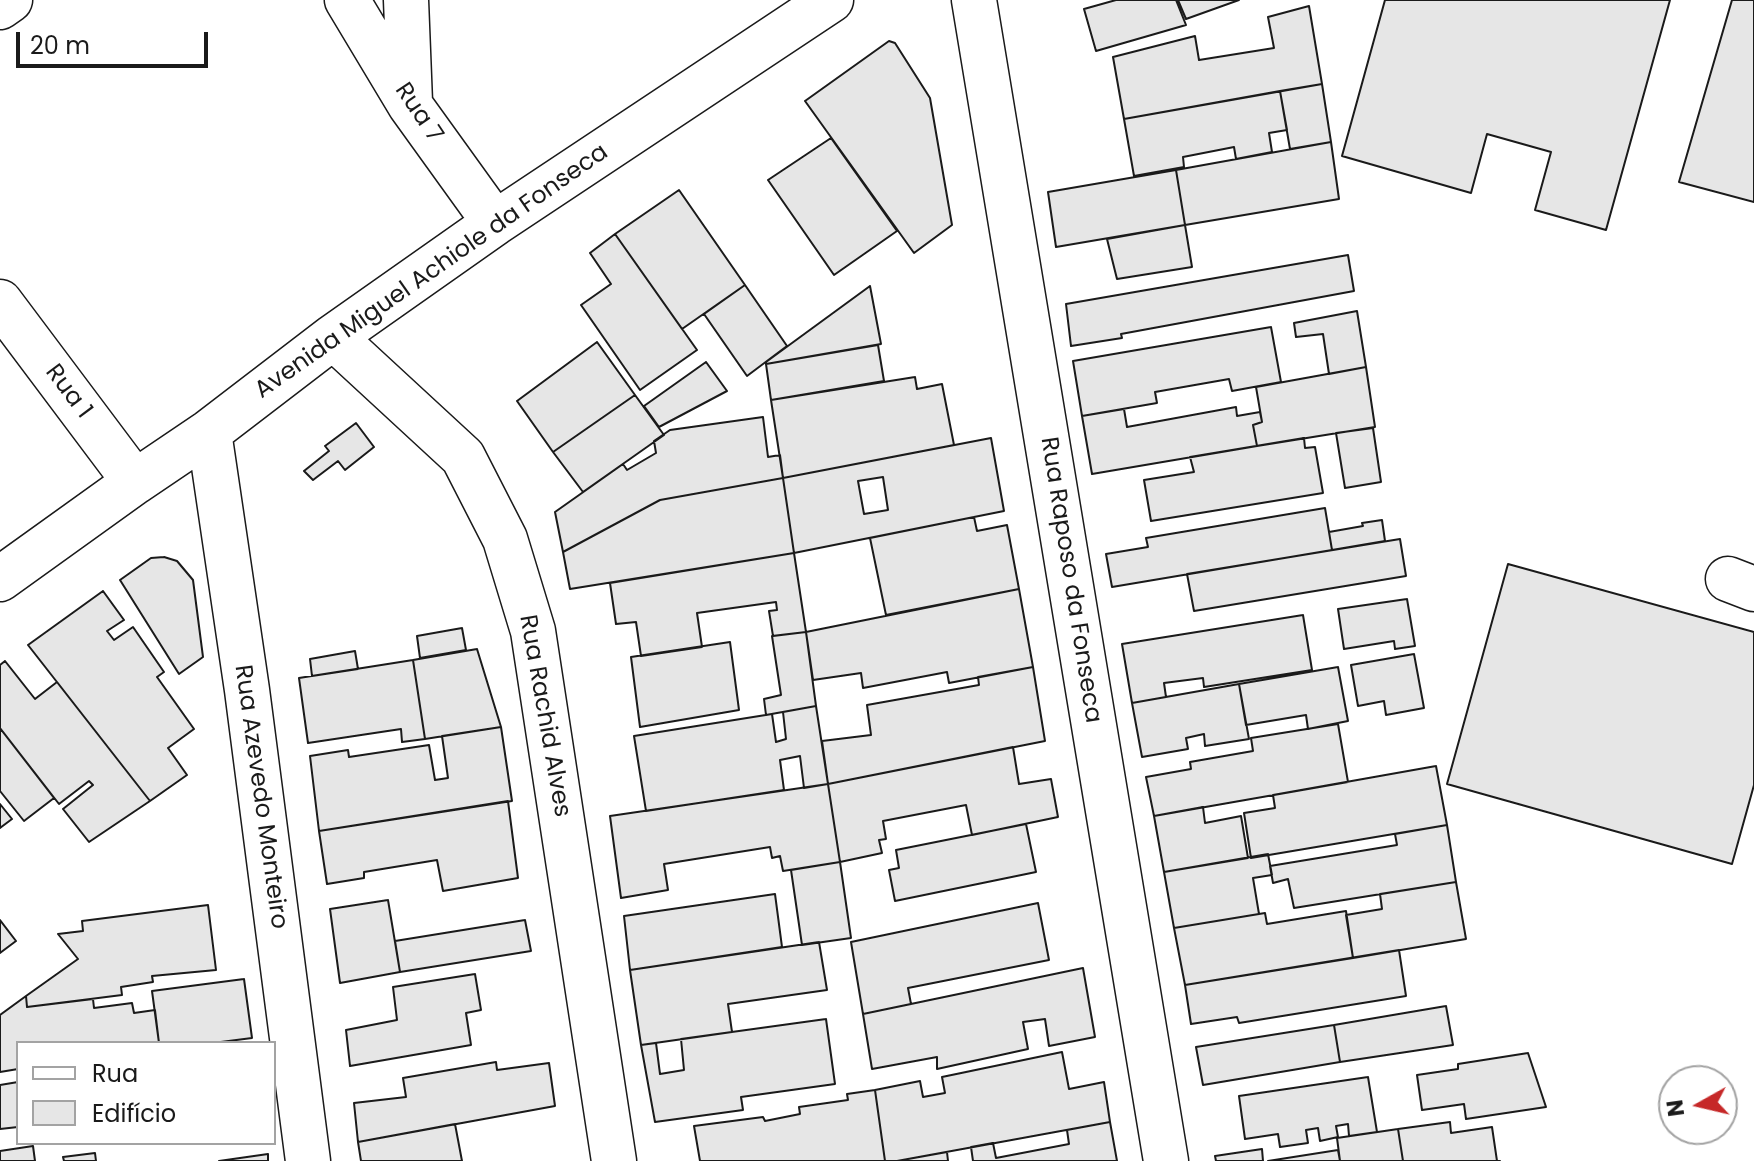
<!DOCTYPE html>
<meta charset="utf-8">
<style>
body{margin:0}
#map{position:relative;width:1754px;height:1161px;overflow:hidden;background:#fff;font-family:Poppins,sans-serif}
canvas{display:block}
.legend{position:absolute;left:16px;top:1041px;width:260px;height:104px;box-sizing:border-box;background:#fff;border:2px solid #a3a3a3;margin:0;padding:10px 14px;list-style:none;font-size:24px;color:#1a1a1a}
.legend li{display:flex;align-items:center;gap:16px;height:40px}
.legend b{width:40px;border:2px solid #a3a3a3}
.north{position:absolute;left:1658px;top:1065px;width:80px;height:80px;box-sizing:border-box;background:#fff;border:2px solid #a3a3a3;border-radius:50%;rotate:262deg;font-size:22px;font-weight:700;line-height:32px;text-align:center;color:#1a1a1a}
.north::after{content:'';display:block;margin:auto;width:28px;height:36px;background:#c62828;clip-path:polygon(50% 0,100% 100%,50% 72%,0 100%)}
.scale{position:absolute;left:16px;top:32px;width:192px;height:36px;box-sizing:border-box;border:4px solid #1a1a1a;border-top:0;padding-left:10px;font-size:24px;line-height:28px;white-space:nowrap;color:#1a1a1a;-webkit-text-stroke:6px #fff;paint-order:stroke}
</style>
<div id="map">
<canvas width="1754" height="1161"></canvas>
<ul class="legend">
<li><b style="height:10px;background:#fff"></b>Rua</li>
<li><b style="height:22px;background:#e6e6e6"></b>Edifício</li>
</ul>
<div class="north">N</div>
<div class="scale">20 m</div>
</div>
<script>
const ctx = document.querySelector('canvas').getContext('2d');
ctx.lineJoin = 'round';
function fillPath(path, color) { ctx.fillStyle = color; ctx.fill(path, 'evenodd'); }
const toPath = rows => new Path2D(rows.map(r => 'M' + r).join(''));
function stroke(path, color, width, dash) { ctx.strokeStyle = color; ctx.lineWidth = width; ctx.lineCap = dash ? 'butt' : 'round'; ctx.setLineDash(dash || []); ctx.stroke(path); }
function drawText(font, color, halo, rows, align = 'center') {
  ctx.font = font + ' Poppins,sans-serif'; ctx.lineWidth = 6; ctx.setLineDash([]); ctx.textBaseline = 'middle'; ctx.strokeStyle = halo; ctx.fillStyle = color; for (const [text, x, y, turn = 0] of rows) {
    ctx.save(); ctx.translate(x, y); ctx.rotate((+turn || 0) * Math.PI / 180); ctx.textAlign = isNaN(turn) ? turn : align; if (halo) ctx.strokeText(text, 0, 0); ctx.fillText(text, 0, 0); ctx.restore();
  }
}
const building = toPath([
 [1116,0,1176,0,1186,25,1096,51,1084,9,1116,0],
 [1178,0,1239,0,1186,19,1178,0],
 [1385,0,1670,0,1606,230,1535,210,1551,152,1487,134,1471,193,1342,156,1385,0],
 [1732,0,1754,0,1754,202,1679,182,1732,0],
 [1309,6,1322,84,1124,119,1113,57,1195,36,1199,60,1274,48,1268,17,1309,6],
 [889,41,895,43,930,98,952,225,914,253,805,101,889,41],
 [1322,84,1331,142,1290,149,1280,91,1322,84],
 [1280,91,1287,130,1269,133,1272,152,1236,159,1234,147,1229,148,1183,157,1184,167,1134,176,1124,119,1280,91],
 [831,138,897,231,834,275,768,180,831,138],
 [1331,142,1339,199,1185,225,1176,170,1331,142],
 [1176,170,1185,225,1056,247,1048,192,1176,170],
 [679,190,745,285,682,329,615,234,679,190],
 [1185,225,1192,267,1117,279,1107,239,1185,225],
 [615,234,697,350,640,390,581,305,611,284,590,253,615,234],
 [1348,255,1354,291,1121,334,1122,338,1071,346,1066,304,1348,255],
 [745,285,787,346,747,376,704,314,745,285],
 [870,286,881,344,766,364,766,362,870,286],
 [1357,311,1366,367,1329,374,1323,334,1296,337,1294,323,1357,311],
 [1271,327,1281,382,1232,391,1229,379,1155,392,1157,403,1082,416,1073,361,1271,327],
 [597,342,635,395,553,452,517,401,597,342],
 [878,345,884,381,771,400,766,364,878,345],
 [706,362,727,391,659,427,644,406,706,362],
 [1366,367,1375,427,1257,446,1253,425,1262,422,1256,387,1366,367],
 [915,377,917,389,942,384,954,445,783,478,771,400,915,377],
 [635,395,664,435,583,492,553,452,635,395],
 [1236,407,1237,416,1260,412,1262,422,1253,425,1257,446,1092,474,1082,416,1124,409,1127,427,1236,407],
 [763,417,768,457,780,455,783,478,660,500,563,552,555,512,623,464,627,470,656,453,654,441,670,430,763,417],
 [356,423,374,447,345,470,338,461,313,480,304,471,329,451,325,446,356,423],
 [1373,428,1381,482,1345,488,1336,433,1373,428],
 [991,438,1004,511,794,553,783,478,991,438],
 [883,477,888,510,864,514,858,481,883,477],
 [1304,438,1305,448,1315,447,1323,493,1151,521,1144,480,1194,472,1190,457,1304,438],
 [783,478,794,553,570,589,563,552,660,500,783,478],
 [1325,508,1332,550,1112,587,1106,554,1148,547,1146,538,1325,508],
 [974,517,977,531,1007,525,1019,589,886,615,870,538,974,517],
 [1382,520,1385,541,1332,550,1329,532,1363,526,1362,523,1382,520],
 [1400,539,1406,576,1194,611,1187,574,1400,539],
 [794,553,806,632,773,636,769,611,777,610,776,602,697,613,702,647,641,656,636,622,616,624,610,583,794,553],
 [164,557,177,561,193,580,203,657,179,674,120,580,151,558,164,557],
 [1508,564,1754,632,1754,785,1732,864,1447,784,1508,564],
 [1019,589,1033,667,949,683,947,672,863,688,861,673,813,680,806,632,1019,589],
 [103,591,124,620,107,631,114,640,133,627,164,672,157,677,194,729,168,748,187,775,150,801,28,645,103,591],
 [1407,599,1415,646,1395,649,1394,641,1344,649,1338,609,1407,599],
 [1303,615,1312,670,1204,687,1203,678,1164,683,1166,697,1132,703,1122,644,1303,615],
 [462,628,466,650,420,658,417,636,462,628],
 [806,632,816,706,766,715,764,699,781,695,772,636,806,632],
 [730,642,739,710,640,727,631,657,730,642],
 [477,649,501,727,425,739,413,660,477,649],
 [355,651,358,669,312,676,310,659,355,651],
 [1414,654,1424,708,1386,715,1384,701,1358,706,1351,665,1414,654],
 [413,660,425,739,402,742,401,729,308,743,299,678,413,660],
 [5,661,35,699,57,682,150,801,89,842,63,809,93,785,89,781,59,804,0,728,0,665,5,661],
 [1033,667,1045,741,828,784,822,741,871,735,867,705,979,685,978,677,1033,667],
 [1338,667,1348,721,1308,729,1306,715,1246,725,1239,684,1338,667],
 [1239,684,1249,739,1205,746,1204,734,1186,738,1188,749,1142,757,1132,703,1239,684],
 [816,706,828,784,804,788,800,756,780,760,784,790,646,811,634,736,772,714,776,742,786,739,783,712,816,706],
 [1338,724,1348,782,1154,816,1146,777,1191,769,1190,762,1253,751,1251,738,1338,724],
 [501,727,512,801,319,831,310,756,348,750,349,757,429,745,435,780,448,778,442,736,501,727],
 [0,728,54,798,24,821,0,791,0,728],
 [1013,747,1019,784,1051,779,1058,817,972,835,966,805,883,821,886,839,879,840,882,853,840,862,828,784,1013,747],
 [1436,766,1447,825,1251,858,1244,813,1275,808,1273,795,1436,766],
 [828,784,840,862,783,871,780,856,772,858,770,847,664,864,668,890,621,898,610,816,828,784],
 [508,801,518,878,443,891,437,860,364,872,364,878,327,884,319,831,508,801],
 [0,804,12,819,0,828,0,804],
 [1203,807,1205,823,1241,816,1248,858,1164,872,1154,816,1203,807],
 [1026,824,1036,872,895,901,889,870,899,868,896,850,1026,824],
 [1447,825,1456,882,1294,908,1288,879,1273,883,1270,866,1397,845,1395,834,1447,825],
 [1268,854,1272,875,1253,878,1259,914,1174,928,1164,872,1268,854],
 [840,862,851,938,802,945,791,870,840,862],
 [1456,882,1466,939,1353,958,1346,915,1382,909,1380,894,1456,882],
 [775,894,782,947,630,970,624,916,775,894],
 [388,900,400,972,340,983,330,909,388,900],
 [1038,903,1049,960,908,988,911,1004,863,1014,851,942,1038,903],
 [208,905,216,970,152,976,153,982,121,987,122,995,27,1007,26,996,78,959,58,934,83,931,82,921,208,905],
 [1346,911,1353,958,1185,985,1174,928,1265,913,1267,924,1346,911],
 [0,920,16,941,0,953,0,920],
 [525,920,531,951,400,972,395,941,525,920],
 [819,942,827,990,728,1004,732,1032,641,1045,630,970,819,942],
 [1399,950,1406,996,1239,1023,1237,1017,1191,1024,1185,985,1399,950],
 [1083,968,1095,1037,1049,1046,1045,1019,1023,1022,1028,1049,937,1069,937,1057,872,1069,863,1014,1083,968],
 [475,974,481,1010,466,1013,471,1045,350,1066,346,1030,397,1020,393,987,475,974],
 [244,979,252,1038,213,1043,159,1043,152,991,244,979],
 [26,996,27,1007,93,999,94,1008,132,1003,134,1013,155,1010,159,1043,18,1043,18,1069,0,1072,0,1015,26,996],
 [1446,1006,1453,1045,1340,1062,1334,1025,1446,1006],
 [826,1019,835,1084,741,1097,743,1110,655,1122,641,1045,656,1043,660,1074,684,1070,681,1039,826,1019],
 [1334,1025,1340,1062,1203,1085,1196,1047,1334,1025],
 [1062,1052,1069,1089,1104,1082,1110,1122,897,1161,885,1161,875,1090,920,1081,923,1097,945,1093,942,1077,1062,1052],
 [1528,1053,1546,1107,1466,1119,1464,1104,1422,1110,1417,1075,1458,1069,1458,1064,1528,1053],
 [496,1062,497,1070,549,1063,555,1106,358,1142,354,1103,406,1097,403,1078,496,1062],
 [1368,1077,1377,1132,1349,1136,1348,1124,1336,1126,1338,1137,1320,1141,1318,1128,1306,1130,1308,1143,1280,1147,1278,1134,1245,1139,1239,1096,1368,1077],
 [18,1082,18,1127,0,1129,0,1085,18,1082],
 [875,1090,885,1161,700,1161,694,1126,763,1117,765,1121,800,1114,799,1107,848,1100,847,1094,875,1090],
 [1110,1122,1117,1161,973,1161,971,1147,993,1143,996,1158,1069,1144,1067,1130,1110,1122],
 [1450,1122,1451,1133,1492,1127,1497,1161,1500,1161,1403,1161,1398,1129,1450,1122],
 [455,1124,462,1161,361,1161,358,1142,455,1124],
 [1398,1129,1403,1161,1340,1161,1337,1138,1398,1129],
 [33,1146,35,1161,0,1161,0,1151,33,1146],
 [1262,1149,1263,1161,1216,1161,1215,1156,1262,1149],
 [1338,1150,1340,1161,1268,1161,1338,1150],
 [947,1152,948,1161,897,1161,947,1152],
 [95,1153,96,1161,64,1161,63,1157,95,1153],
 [268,1154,268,1161,219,1161,268,1154]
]);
fillPath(building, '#e6e6e6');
stroke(building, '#1a1a1a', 2);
const minor = toPath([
 [347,0,410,105,495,223],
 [406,0,410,102],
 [974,0,1166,1161],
 [0,7,10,0],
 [0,302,135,482],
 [333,337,463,457,505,539,533,631,614,1161],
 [209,432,247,690,308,1161],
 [0,579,135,482,209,432,333,337,495,223,831,0],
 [1728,579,1754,589]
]);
stroke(minor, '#1a1a1a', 47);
stroke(minor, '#fff', 44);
drawText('24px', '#1a1a1a', '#fff', [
 ["Rua 7",418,113,56],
 ["Avenida Miguel Achiole da Fonseca",432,272,-35],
 ["Rua 1",68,392,53],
 ["Rua Raposo da Fonseca",1070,580,81],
 ["Rua Rachid Alves",544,716,80],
 ["Rua Azevedo Monteiro",260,797,82]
]);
</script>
